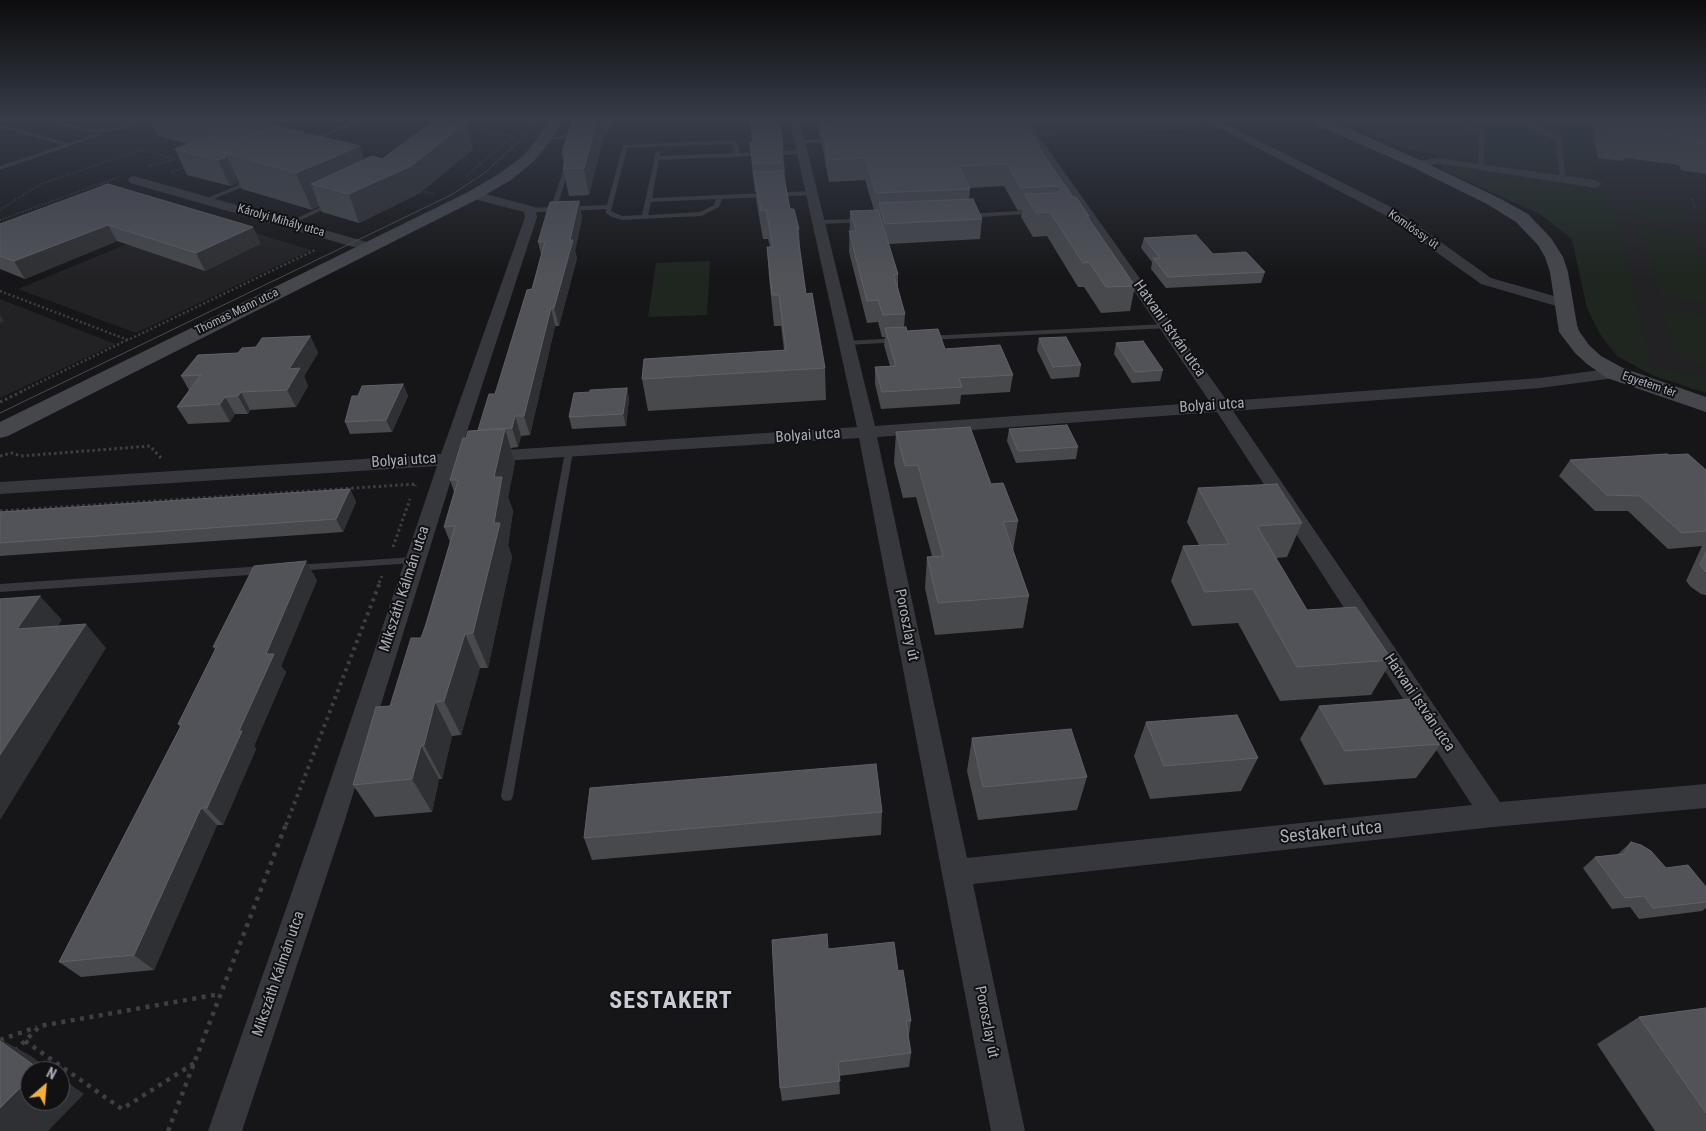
<!DOCTYPE html>
<meta charset="utf-8">
<style>
body{margin:0}
#map{position:relative;width:1706px;height:1131px;overflow:hidden;background:#161618;font-family:"Roboto Condensed",sans-serif}
canvas{display:block}
.north{position:absolute;left:20px;top:1061px;width:50px;height:50px;box-sizing:border-box;background:#111113;border:1px solid #4d4f55;border-radius:50%;rotate:27deg;font-size:14px;font-weight:700;line-height:20px;text-align:center;color:#a8adb8}
.north::after{content:'';display:block;margin:auto;width:18px;height:22px;background:#f2b134;clip-path:polygon(50% 0,100% 100%,50% 72%,0 100%)}
</style>
<div id="map">
<canvas width="1706" height="1131"></canvas>
<div class="north">N</div>
</div>
<script>
const ctx = document.querySelector('canvas').getContext('2d');
ctx.lineJoin = 'round';
function fillPath(path, color) { ctx.fillStyle = color; ctx.fill(path, 'evenodd'); }
const toPath = rows => new Path2D(rows.map(r => 'M' + r).join(''));
function stroke(path, color, width, dash) { ctx.strokeStyle = color; ctx.lineWidth = width; ctx.lineCap = dash ? 'butt' : 'round'; ctx.setLineDash(dash || []); ctx.stroke(path); }
function drawText(font, color, halo, rows, align = 'center') {
  ctx.font = font + ' "Roboto Condensed",sans-serif'; ctx.lineWidth = 4; ctx.setLineDash([]); ctx.textBaseline = 'middle'; ctx.strokeStyle = halo; ctx.fillStyle = color; for (const [text, x, y, turn = 0] of rows) {
    ctx.save(); ctx.translate(x, y); ctx.rotate((+turn || 0) * Math.PI / 180); ctx.textAlign = isNaN(turn) ? turn : align; if (halo) ctx.strokeText(text, 0, 0); ctx.fillText(text, 0, 0); ctx.restore();
  }
}
fillPath(toPath([
 [1027,121,1190,121,1203,128,1038,137],
 [1339,121,1706,121,1706,393,1652,375,1617,356,1600,334,1587,308,1572,239,1540,214,1443,170,1436,154,1404,149],
 [197,215,311,250,136,333,18,289],
 [0,299,115,344,0,398]
]), '#222225');
fillPath(toPath([
 [1482,121,1599,121,1586,128,1593,180,1481,162],
 [1436,154,1471,171,1610,192,1651,366,1706,378,1706,393,1652,375,1617,356,1600,334,1587,308,1572,239,1540,214,1443,170],
 [1631,200,1680,207,1687,224,1637,216],
 [1639,227,1691,235,1706,273,1706,303,1660,295],
 [710,261,707,315,648,317,656,263],
 [1662,308,1706,316,1706,368,1675,354]
]), '#1e261f');
stroke(toPath([
 [269,126,282,121],
 [468,128,512,136],
 [148,166,173,160],
 [171,172,186,167],
 [466,176,513,136],
 [101,184,110,186],
 [421,191,434,194],
 [1692,199,1695,208],
 [0,210,41,184,140,150,182,161],
 [0,220,119,177]
]), '#3d3f44', 2, [1, 2]);
stroke(toPath([
 [0,291,128,340,315,250],
 [20,392,127,340]
]), '#3d3f44', 2.5, [2, 2.5]);
stroke(toPath([
 [0,402,23,391],
 [0,456,12,453,21,456,150,446,162,459],
 [0,511,416,484,415,486],
 [393,547,410,499],
 [379,583,382,576]
]), '#3d3f44', 3, [2.5, 3]);
stroke(toPath([
 [286,825,380,582]
]), '#3d3f44', 4, [3, 4.5]);
stroke(toPath([
 [0,1040,37,1027],
 [25,1041,122,1109,196,1062],
 [15,1051,40,1026,220,994],
 [168,1131,286,824]
]), '#3d3f44', 4.5, [4, 5.5]);
fillPath(toPath([
 [48,121,57,121,89,129,115,128,136,121,144,121,116,131,89,133,48,121],
 [354,121,362,121,311,142,306,141,354,121],
 [580,121,586,121,580,135,544,142,541,140,576,133,580,121],
 [1455,121,1462,121,1485,133,1483,168,1478,167,1479,134,1455,121],
 [0,124,68,143,96,134,101,135,0,170,0,166,63,145,0,128,0,124],
 [1558,136,1561,138,1566,180,1563,182,1560,180,1555,138,1558,136],
 [734,140,737,142,739,153,802,150,805,152,802,154,659,160,652,198,812,191,815,193,812,195,722,199,719,207,701,216,622,220,612,217,606,213,606,209,553,212,530,212,527,210,530,208,551,207,566,162,571,163,557,207,607,205,623,145,734,140],
 [732,144,734,153,660,156,660,152,656,152,642,215,622,216,611,211,627,148,732,144],
 [716,199,714,205,700,212,648,215,651,202,716,199],
 [800,140,834,139,837,141,834,143,798,143,798,141,800,140],
 [246,173,249,175,246,178,243,187,208,201,203,200,238,185,240,177,246,173],
 [333,201,335,202,335,204,290,225,285,224,333,201],
 [1035,210,1038,212,1037,213,967,218,964,216,967,214,1035,210],
 [863,219,865,220,865,222,819,224,816,222,819,220,863,219],
 [1166,324,1169,324,1169,328,927,340,923,338,927,336,1166,324],
 [898,338,901,338,901,342,847,345,843,343,847,341,898,338],
 [569,449,573,452,513,796,511,800,507,801,503,800,501,796,565,452,569,449],
 [414,557,419,560,414,563,296,571,291,568,296,565,414,557],
 [264,566,269,570,264,574,0,592,0,584,264,566]
]), '#37383d');
fillPath(toPath([
 [790,121,800,121,875,426,1210,402,1018,121,1028,121,1227,401,1540,378,1615,368,1621,369,1623,373,1621,377,1615,378,1540,388,1233,411,1500,802,1706,784,1706,808,1493,827,973,884,1025,1131,991,1131,859,438,456,464,343,826,242,1131,208,1131,315,826,437,466,0,494,0,482,441,454,525,217,524,212,470,198,468,195,470,192,474,191,535,207,537,217,460,453,857,427,790,121],
 [1217,412,1472,805,967,858,877,437,1217,412],
 [1206,121,1219,121,1393,208,1491,278,1568,300,1571,303,1568,306,1563,308,1481,284,1383,214,1206,121],
 [1513,121,1527,121,1564,138,1562,140,1554,140,1513,121],
 [1436,158,1596,180,1602,184,1596,188,1449,165,1436,164,1417,168,1411,164,1413,162,1436,158],
 [134,176,374,244,376,247,369,251,364,250,130,183,128,180,130,177,134,176]
]), '#37383d');
fillPath(toPath([
 [548,121,562,121,549,143,533,162,511,180,480,198,8,436,0,438,0,422,468,192,499,174,523,156,538,138,548,121],
 [1313,121,1332,121,1422,161,1499,198,1528,214,1551,238,1563,257,1568,272,1577,325,1579,331,1589,345,1601,356,1623,368,1706,397,1706,412,1607,378,1587,364,1575,353,1559,332,1550,272,1545,257,1538,245,1516,222,1487,204,1412,167,1315,124,1313,121]
]), '#45474d');
stroke(toPath([
 [0,413,451,195,483,174,524,137,536,121]
]), '#4a4c52', 1);
fillPath(toPath([
 [151,121,267,121,270,122,271,126,365,160,382,159,466,123,473,149,420,193,359,223,322,212,319,206,312,210,242,189,238,180,236,184,230,186,187,175,175,149,189,144,158,136],
 [572,121,612,121,609,131,605,131,589,195,569,196,563,169,564,165,562,153],
 [749,121,780,121,783,149,785,175,784,175,790,209,799,229,800,253,806,294,825,368,826,400,648,411,642,379,784,350,781,326,774,326,769,277,767,247,770,247,768,239,763,239,756,199,756,192,755,192,752,169,750,142,752,142],
 [816,121,1022,121,1040,145,1039,148,1073,197,1089,216,1089,219,1135,286,1130,311,1101,313,1084,287,1078,287,1047,236,1033,237,1021,217,1022,210,1018,211,1004,186,970,188,970,189,969,200,982,219,980,239,889,244,898,274,898,290,905,314,904,327,907,331,945,349,1013,375,1010,392,961,395,960,404,881,409,875,384,875,367,890,366,884,345,885,337,882,337,878,322,867,323,849,252,850,211,874,210,865,180,829,182,822,145,822,137,820,138],
 [1596,121,1706,121,1706,174,1681,170,1679,165,1625,158,1623,161,1598,158,1592,128],
 [108,184,253,227,260,244,205,271,117,241,25,279,0,269,0,224],
 [579,201,582,218,575,251,577,258,559,326,555,326,530,435,521,436,518,447,511,448,515,462,508,497,513,511,508,545,512,557,488,668,480,668,461,735,452,736,442,779,439,779,432,812,375,817,353,785,390,706,421,638,450,542,444,527,454,492,450,480,466,438,478,430,495,394,532,289,541,254,538,242],
 [1144,238,1213,254,1265,272,1261,283,1166,288,1151,269,1152,262,1141,248],
 [310,336,318,353,304,376,308,386,296,407,250,410,248,414,235,414,230,422,188,424,177,407,189,390,181,376,256,347],
 [1039,338,1081,365,1079,377,1051,379,1037,350],
 [1116,343,1163,370,1160,381,1132,383,1114,354],
 [403,384,408,396,392,432,350,434,345,422,358,396],
 [627,388,629,399,626,426,572,429,569,417,590,392],
 [1009,429,1078,447,1076,459,1016,463,1007,441],
 [896,432,991,484,1018,521,1013,551,1029,596,1023,628,935,635,925,588,927,557,932,556,916,497,903,498,894,463],
 [1669,455,1706,470,1706,595,1701,594,1691,587,1686,581,1702,546,1668,549,1628,511,1595,511,1559,476,1570,460],
 [1198,488,1302,523,1287,557,1276,558,1307,610,1392,660,1371,695,1280,701,1238,623,1192,626,1171,581,1183,546,1199,545,1187,522],
 [350,489,356,502,343,532,0,556,0,512],
 [317,580,281,666,286,672,254,746,256,749,223,825,217,825,154,970,81,977,59,962,180,727,178,724,216,650,213,647],
 [1319,706,1441,744,1416,778,1324,785,1300,739],
 [1146,722,1258,758,1241,791,1150,799,1134,756],
 [972,738,1087,777,1077,810,978,820,967,771],
 [882,812,881,835,592,860,584,838],
 [1631,842,1666,868,1706,887,1706,908,1702,911,1639,919,1630,907,1612,909,1583,868,1595,857,1617,855],
 [828,949,898,971,911,1021,909,1035,908,1035,911,1053,909,1067,839,1076,840,1094,782,1101,780,1088],
 [1706,1008,1706,1131,1655,1131,1597,1044,1639,1017]
]), '#47494d');
fillPath(toPath([
 [597,121,604,121,605,131,589,195,584,168],
 [607,121,612,121,609,131],
 [270,122,280,146,226,154,229,149,250,129],
 [466,123,473,149,420,193,359,223,349,194],
 [360,146,372,182,311,184,319,206,312,210,296,173],
 [226,155,238,180,236,184,230,186,218,160],
 [579,201,582,218,575,251,577,258,559,326,554,308],
 [108,225,117,241,25,279,14,261],
 [253,227,260,244,205,271,196,253],
 [551,308,555,326,530,435,524,416],
 [0,315,4,321,0,323],
 [310,336,318,353,304,376,308,386,296,407,287,390,289,369],
 [403,384,408,396,392,432,386,420],
 [627,388,629,399,626,426,623,414],
 [241,392,250,410,248,414,238,396],
 [225,397,235,414,230,422,220,404],
 [515,416,521,436,518,447,512,428],
 [505,429,515,462,508,497,513,511,508,545,512,557,488,668,473,633,494,523,494,477],
 [350,489,356,502,343,532,336,519],
 [306,561,317,580,281,666,286,672,254,746,256,749,223,825,207,808,239,731,266,654],
 [40,596,62,620,39,653,17,629],
 [86,624,106,648,0,820,0,755],
 [465,634,480,668,461,735,444,701],
 [435,702,452,736,442,779,424,745],
 [421,746,439,779,432,812,412,779],
 [201,808,217,825,154,970,134,955],
 [0,1039,31,1056,51,1071,37,1071,0,1041],
 [60,1077,84,1094,48,1131,0,1131,0,1108,30,1078,30,1101,60,1101]
]), '#2f3033');
const building = toPath([
 [184,121,267,121,270,122,250,129,259,131,232,144,230,148,225,153,226,155,225,158,218,160,175,149,225,131,184,121],
 [434,121,466,123,411,166,349,194,311,184,372,156,382,159,434,121],
 [572,121,597,121,584,168,563,169,567,153,562,153,572,121],
 [751,121,780,121,780,123,751,125,751,121],
 [900,121,1022,121,1040,145,1037,145,1073,197,1076,197,1089,216,1087,216,1135,286,1106,287,1089,262,1083,263,1050,212,1036,213,1024,194,1057,193,1061,190,1061,188,1058,186,1021,188,1007,164,959,166,970,189,876,193,865,158,828,160,822,124,900,121],
 [1609,121,1706,121,1706,145,1697,143,1695,139,1637,131,1638,135,1612,132,1609,121],
 [272,125,360,146,296,173,225,153,228,152,232,144,272,125],
 [781,131,783,149,781,149,782,156,780,156,781,163,753,164,750,142,753,142,752,132,781,131],
 [783,171,790,209,794,209,799,229,797,229,806,294,812,293,825,368,642,379,644,359,786,350,779,295,772,295,767,247,773,247,766,210,761,211,754,172,783,171],
 [108,184,253,227,196,253,108,225,14,261,0,256,0,224,108,184],
 [973,199,982,219,885,224,879,203,973,199],
 [579,201,570,240,573,240,554,308,551,308,524,416,515,416,512,428,478,430,489,394,495,394,527,290,532,289,545,242,538,242,550,202,579,201],
 [878,210,898,274,894,275,905,314,883,315,878,300,867,301,849,231,856,231,850,211,878,210],
 [1196,235,1213,254,1246,252,1265,272,1168,277,1153,258,1160,258,1144,238,1196,235],
 [906,327,907,331,938,329,945,349,1000,345,1013,375,959,378,962,387,882,392,875,367,896,366,885,328,906,327],
 [310,336,289,369,300,368,287,390,241,392,238,396,225,397,220,404,177,407,201,375,181,376,198,355,238,353,242,348,256,347,262,338,310,336],
 [1066,337,1081,365,1053,367,1039,338,1066,337],
 [1143,341,1163,370,1135,372,1116,343,1143,341],
 [403,384,386,420,345,422,352,396,358,396,362,386,403,384],
 [627,388,623,414,569,417,574,393,590,392,590,390,627,388],
 [1067,425,1078,447,1018,451,1009,429,1067,425],
 [970,427,991,484,1003,483,1018,521,1003,522,1029,596,938,603,927,557,943,556,918,465,905,466,896,432,970,427],
 [505,429,494,477,502,477,494,523,500,523,473,633,465,634,444,701,435,702,424,745,421,746,412,779,353,785,376,707,390,706,411,638,421,638,426,625,455,526,444,527,458,480,450,480,463,438,466,438,468,431,505,429],
 [1667,454,1669,455,1688,454,1706,470,1706,492,1704,493,1706,494,1706,531,1682,533,1640,496,1607,495,1570,460,1667,454],
 [1277,484,1302,523,1257,526,1307,610,1356,607,1392,660,1297,667,1253,589,1205,592,1183,546,1229,544,1198,488,1277,484],
 [350,489,336,519,0,543,0,512,350,489],
 [1706,552,1706,572,1700,565,1706,552],
 [306,561,266,654,274,654,239,731,242,731,207,808,201,808,134,955,59,962,182,724,178,724,217,646,213,647,254,566,306,561],
 [40,596,17,629,86,624,0,755,0,599,40,596],
 [1411,699,1441,744,1345,751,1319,706,1411,699],
 [1237,715,1258,758,1164,766,1146,722,1237,715],
 [1071,729,1087,777,983,787,972,738,1071,729],
 [876,764,882,812,584,838,590,788,876,764],
 [1631,842,1641,845,1651,851,1666,868,1688,865,1706,887,1706,902,1653,908,1644,896,1625,898,1595,857,1624,854,1631,842],
 [827,934,828,949,894,942,898,971,903,970,911,1021,906,1021,911,1053,838,1062,840,1081,780,1088,772,940,827,934],
 [1706,1008,1706,1113,1639,1017,1706,1008],
 [0,1041,39,1069,37,1071,30,1071,30,1078,0,1108,0,1041]
]);
fillPath(building, '#525359');
stroke(building, '#5f6168', 1);
const sky = ctx.createLinearGradient(0, 0, 0, 279);
sky.addColorStop(0, '#0c0c0d');
sky.addColorStop(0.43, '#363c48');
sky.addColorStop(1, '#363c4800');
ctx.fillStyle = sky;
ctx.fillRect(0, 0, 1706, 279);
drawText('12px', '#a8adb8', '#111113', [
 ["Károlyi Mihály utca",281,221,16],
 ["Komlóssy út",1413,230,35],
 ["Thomas Mann utca",237,312,-26],
 ["Egyetem tér",1649,385,19]
]);
drawText('15px', '#a8adb8', '#111113', [
 ["Hatvani István utca",1169,329,55],
 ["Bolyai utca",1212,406,-4],
 ["Bolyai utca",808,436,-4],
 ["Bolyai utca",404,461,-4],
 ["Mikszáth Kálmán utca",405,589,-72],
 ["Poroszlay út",906,625,79],
 ["Hatvani István utca",1419,703,56],
 ["Mikszáth Kálmán utca",279,974,-71],
 ["Poroszlay út",986,1022,79]
]);
drawText('18px', '#a8adb8', '#111113', [
 ["Sestakert utca",1331,833,-6]
]);
ctx.letterSpacing = '1px';
drawText('bold 24px', '#c9ccd4', '#111113', [
 ["SESTAKERT",671,1002]
]);
ctx.letterSpacing = '0px';
</script>
